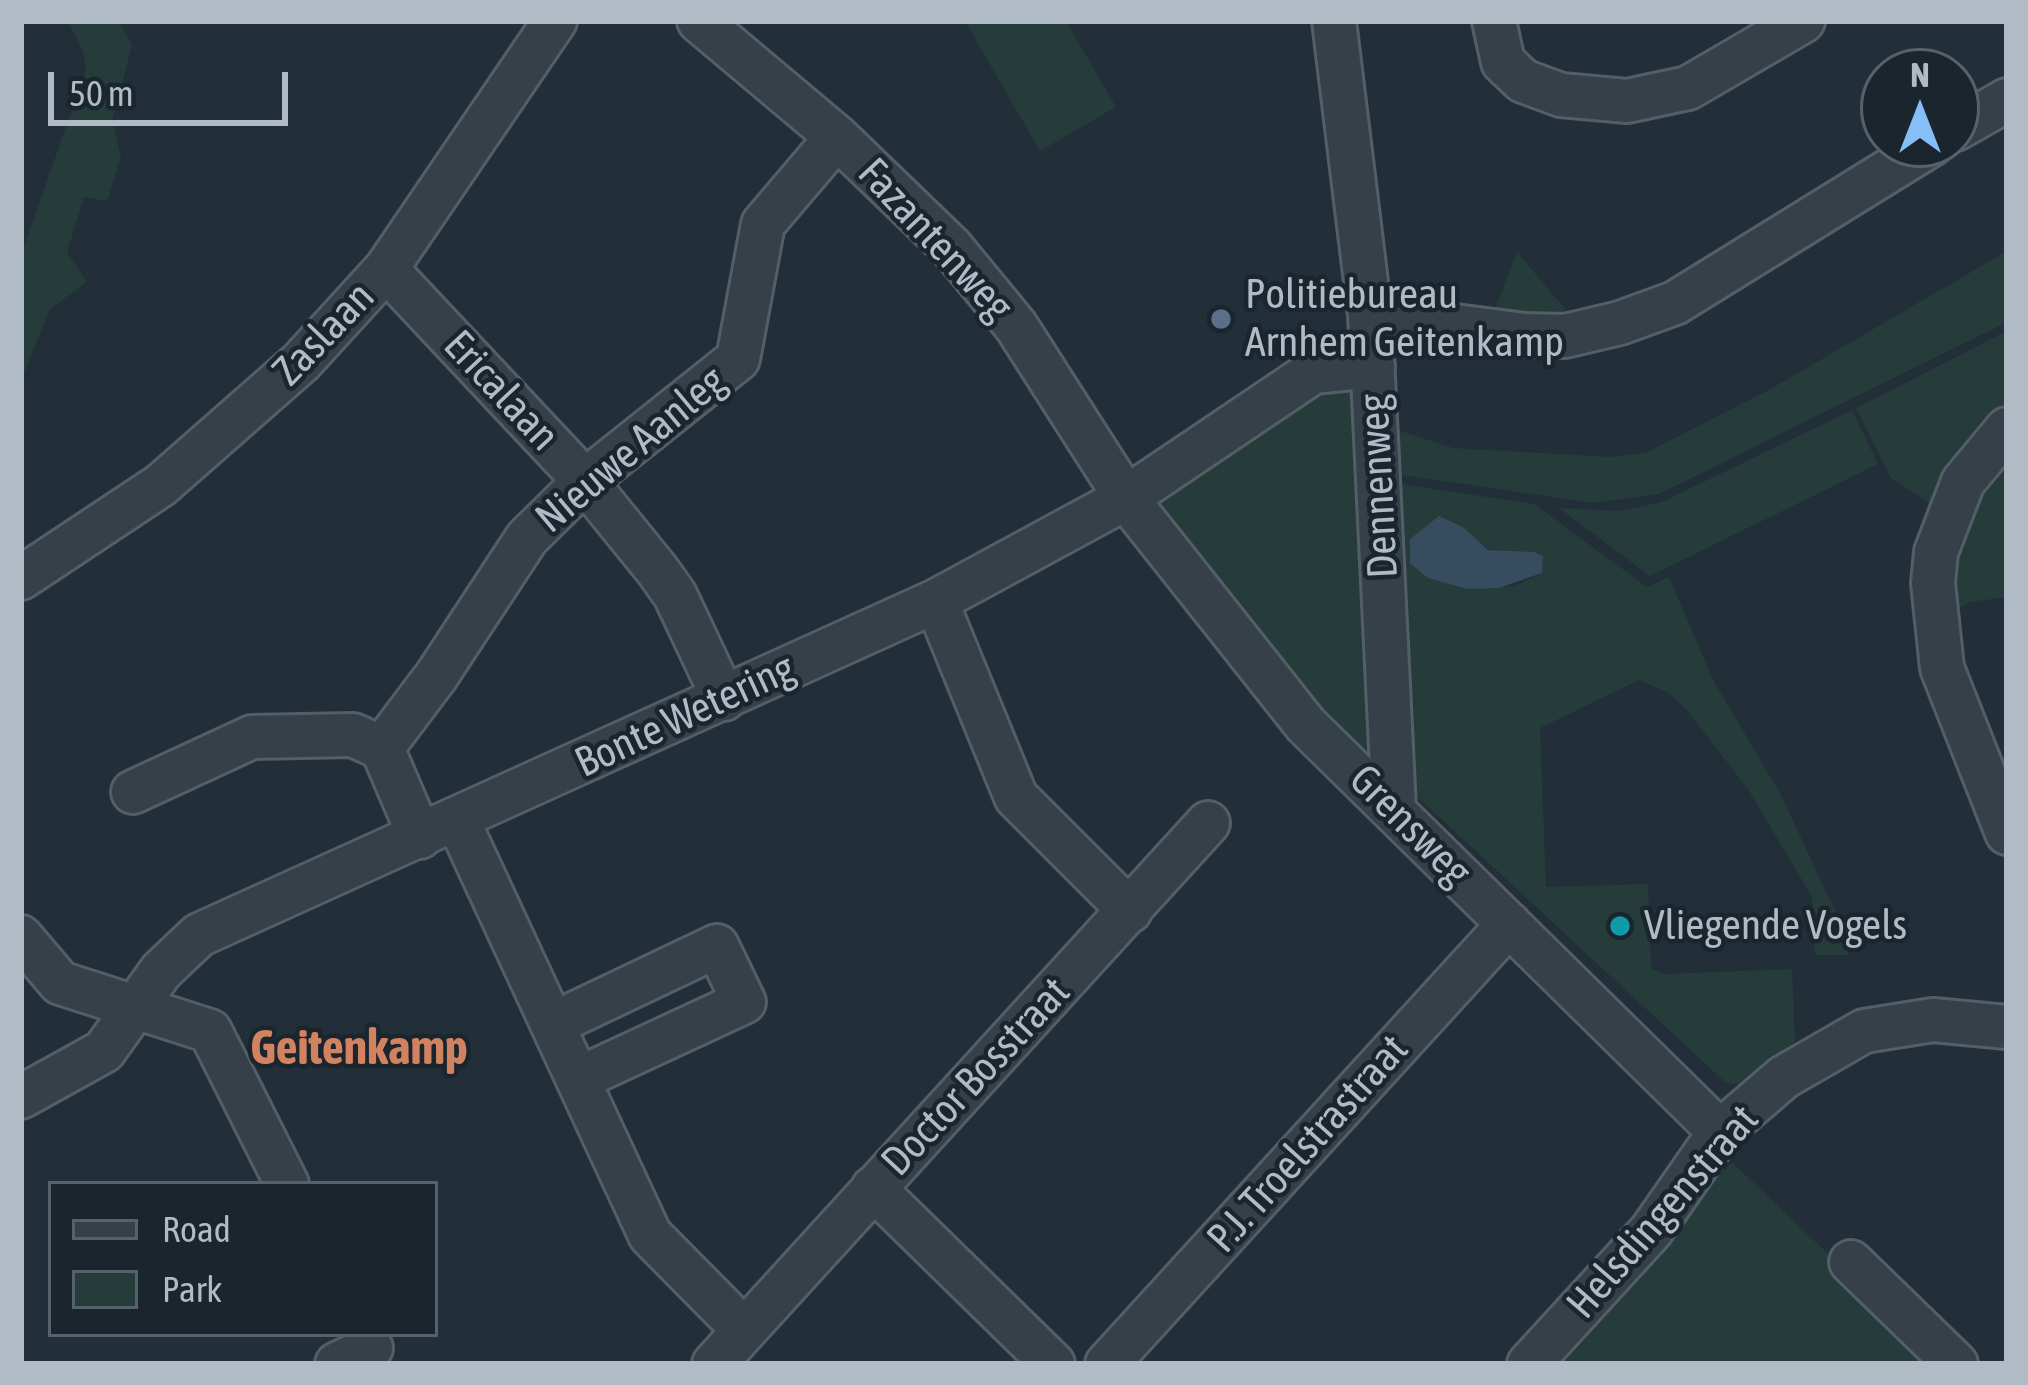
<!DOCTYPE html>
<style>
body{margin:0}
#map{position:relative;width:2028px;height:1385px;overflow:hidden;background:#222f39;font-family:"Asap Condensed",sans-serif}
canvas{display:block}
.frame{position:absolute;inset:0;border:24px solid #b0bbc6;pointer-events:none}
.legend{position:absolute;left:48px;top:1181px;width:390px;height:156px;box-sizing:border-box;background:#1b252e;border:3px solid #57616b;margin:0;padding:15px 21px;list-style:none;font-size:36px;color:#b0bbc6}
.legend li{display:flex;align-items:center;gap:24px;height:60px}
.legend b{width:60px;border:3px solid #57616b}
.north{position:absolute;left:1860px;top:48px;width:120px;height:120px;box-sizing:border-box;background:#1b252e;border:3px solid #57616b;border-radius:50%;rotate:0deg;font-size:33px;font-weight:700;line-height:48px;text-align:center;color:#b0bbc6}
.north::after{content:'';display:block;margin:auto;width:42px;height:54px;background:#86bff5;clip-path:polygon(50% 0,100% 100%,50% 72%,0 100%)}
.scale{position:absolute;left:48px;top:72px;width:240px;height:54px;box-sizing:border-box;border:6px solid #b0bbc6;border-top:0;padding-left:15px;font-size:36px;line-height:42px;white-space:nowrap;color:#b0bbc6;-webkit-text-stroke:9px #1b252e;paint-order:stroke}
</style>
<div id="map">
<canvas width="2028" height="1385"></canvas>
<div class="frame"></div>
<ul class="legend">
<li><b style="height:15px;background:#364049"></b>Road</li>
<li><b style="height:33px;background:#253c3b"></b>Park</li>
</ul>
<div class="north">N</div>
<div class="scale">50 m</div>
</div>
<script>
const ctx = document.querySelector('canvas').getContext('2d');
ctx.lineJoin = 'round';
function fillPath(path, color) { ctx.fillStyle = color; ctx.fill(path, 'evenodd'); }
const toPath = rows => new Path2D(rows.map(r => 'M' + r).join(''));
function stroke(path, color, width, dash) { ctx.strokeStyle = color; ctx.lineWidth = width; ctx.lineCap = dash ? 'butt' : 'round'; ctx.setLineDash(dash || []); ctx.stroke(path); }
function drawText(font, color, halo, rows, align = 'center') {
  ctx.font = font + ' "Asap Condensed",sans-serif'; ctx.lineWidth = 9; ctx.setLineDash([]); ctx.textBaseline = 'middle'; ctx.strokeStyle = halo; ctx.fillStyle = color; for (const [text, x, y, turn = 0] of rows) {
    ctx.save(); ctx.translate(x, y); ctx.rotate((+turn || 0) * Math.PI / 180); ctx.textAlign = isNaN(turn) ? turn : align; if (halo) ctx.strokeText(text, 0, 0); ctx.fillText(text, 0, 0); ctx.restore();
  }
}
fillPath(toPath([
 [68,21,119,21,132,45,112,121,121,157,107,201,84,197,67,252,87,282,50,309,21,381,21,255,86,70,83,51],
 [965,21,1066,21,1116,107,1040,151],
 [2007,251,2007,322,1659,494,1594,503,1395,474,1391,428,1453,448,1611,457,1645,453,1769,390],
 [1517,252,1566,310,1559,324,1491,319],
 [2007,331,2007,413,1937,508,1891,478,1856,408],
 [1341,384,1351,391,1351,405,1359,406,1375,756,1367,761,1350,748,1175,534,1159,500,1301,388],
 [1852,410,1878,464,1650,576,1559,508,1621,511,1662,502],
 [2001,451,2007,467,2007,597,1970,602,1945,616,1949,551],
 [1394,483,1534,504,1647,587,1669,577,1713,680,1780,793,1841,924,1849,955,1815,955,1812,897,1748,789,1686,709,1667,692,1639,680,1540,728,1546,887,1648,884,1651,969,1665,974,1792,969,1795,1041,1745,1084,1726,1083,1410,790],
 [1452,520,1488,549,1543,557,1542,573,1515,586,1467,589],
 [1732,1162,1943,1364,1544,1364]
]), '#253c3b');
fillPath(toPath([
 [1439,516,1463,527,1488,550,1534,552,1543,556,1542,573,1499,588,1467,589,1428,578,1410,563,1410,539]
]), '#364d60');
const minor = toPath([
 [699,21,837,137,951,247,1016,326,1126,498,1306,725,1720,1132],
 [1334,21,1370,315,1394,809],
 [1494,21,1503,62,1523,81,1561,95,1627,101,1688,88,1803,21],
 [1956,129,2007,100],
 [386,269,585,481,658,571,675,595,724,699],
 [1370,315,1525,335,1565,336,1620,323,1675,303,1932,144],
 [2007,429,1963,482,1936,552,1933,583,1942,668,2007,833],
 [21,578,161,485,301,362,386,269,555,21],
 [936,601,1016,797,1130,911],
 [382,748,437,675,527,538,585,481,738,359,763,224,837,137],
 [133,792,252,737,353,735,382,748,420,837],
 [458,821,650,1235,743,1329],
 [21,937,60,983,210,1031,287,1184],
 [553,1024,717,946,744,1002,578,1079],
 [21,1097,104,1051,161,971,199,935,936,601,1126,498,1313,372,1373,366],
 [873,1188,1053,1364],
 [1851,1262,1956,1364],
 [337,1364,371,1348],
 [714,1364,1208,823],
 [1107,1364,1509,924],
 [1529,1364,1651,1231,1720,1132,1784,1077,1864,1031,1933,1020,2007,1027]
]);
stroke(minor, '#535e67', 48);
stroke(minor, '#364049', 42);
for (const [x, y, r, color] of [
 [1221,319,12,"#5c6f8a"],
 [1620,926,12,"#0f9aa8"]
]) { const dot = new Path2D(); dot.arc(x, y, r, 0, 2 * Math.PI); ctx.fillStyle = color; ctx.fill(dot); stroke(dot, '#1b252e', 4.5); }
drawText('42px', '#b0bbc6', '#1b252e', [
 ["Fazantenweg",935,240,47],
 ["Zaslaan",324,334,-46],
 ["Ericalaan",501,391,47],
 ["Nieuwe Aanleg",631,450,-40],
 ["Dennenweg",1379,486,-93],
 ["Bonte Wetering",685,716,-25],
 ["Grensweg",1410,826,45],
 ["Doctor Bosstraat",976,1077,-47],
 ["P.J. Troelstrastraat",1308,1144,-48],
 ["Helsdingenstraat",1663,1212,-49]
]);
drawText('42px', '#b0bbc6', '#1b252e', [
 ["Politiebureau",1245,295],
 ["Arnhem Geitenkamp",1245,343],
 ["Vliegende Vogels",1644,926]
], 'left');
drawText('bold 48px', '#d18260', '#1b252e', [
 ["Geitenkamp",359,1049]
]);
</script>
